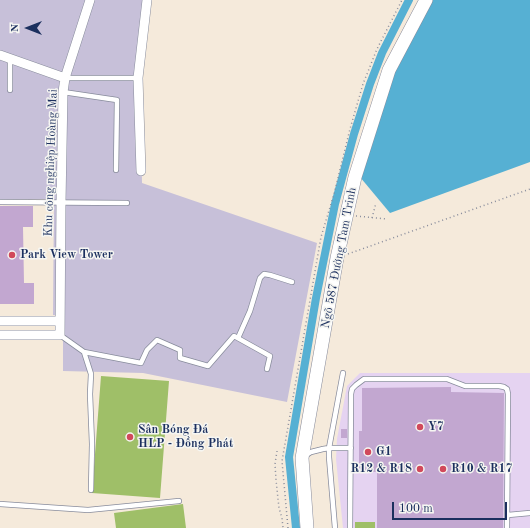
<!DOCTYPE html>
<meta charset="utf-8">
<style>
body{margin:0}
#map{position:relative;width:530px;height:528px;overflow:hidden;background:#f5eadb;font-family:"Old Standard TT",serif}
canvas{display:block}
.north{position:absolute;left:8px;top:8px;width:40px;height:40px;-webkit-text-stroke:3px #f6f6f2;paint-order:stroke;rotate:270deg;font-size:11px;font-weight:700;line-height:16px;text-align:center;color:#1b2f5e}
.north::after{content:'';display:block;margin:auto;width:14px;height:18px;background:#1b2f5e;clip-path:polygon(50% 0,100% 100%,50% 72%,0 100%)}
.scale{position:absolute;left:392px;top:502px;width:115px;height:18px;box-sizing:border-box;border:2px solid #1b2f5e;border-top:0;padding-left:5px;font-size:12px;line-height:14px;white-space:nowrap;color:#1b2f5e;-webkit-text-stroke:3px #f6f6f2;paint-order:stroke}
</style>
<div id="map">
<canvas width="530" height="528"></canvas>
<div class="north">N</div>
<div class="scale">100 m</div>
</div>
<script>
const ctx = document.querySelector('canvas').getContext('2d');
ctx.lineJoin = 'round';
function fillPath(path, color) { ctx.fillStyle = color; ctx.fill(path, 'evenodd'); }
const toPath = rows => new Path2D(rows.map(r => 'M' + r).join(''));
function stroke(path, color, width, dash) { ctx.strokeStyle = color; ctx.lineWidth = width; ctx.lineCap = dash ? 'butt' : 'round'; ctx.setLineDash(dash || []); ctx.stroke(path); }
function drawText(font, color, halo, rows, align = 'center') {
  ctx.font = font + ' "Old Standard TT",serif'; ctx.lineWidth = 3; ctx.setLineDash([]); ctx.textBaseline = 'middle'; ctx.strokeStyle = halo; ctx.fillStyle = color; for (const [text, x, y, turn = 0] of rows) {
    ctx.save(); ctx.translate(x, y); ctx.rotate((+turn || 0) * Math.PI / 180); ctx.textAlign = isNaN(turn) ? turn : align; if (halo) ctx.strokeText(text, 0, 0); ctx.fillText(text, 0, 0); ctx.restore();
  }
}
fillPath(toPath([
 [360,373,530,373,530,528,343,528,336,459,337,439,347,386]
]), '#e5d3f1');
fillPath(toPath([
 [0,0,148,0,140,79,142,183,317,243,287,402,143,373,63,371,63,316,53,315,54,199,0,199]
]), '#c7c0d9');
fillPath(toPath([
 [101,376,169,381,160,498,92,493],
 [183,504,186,528,116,528,114,513],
 [355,522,375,522,375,528,355,528]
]), '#9fbf68');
fillPath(toPath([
 [433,0,530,0,530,162,390,213,360,177,391,78]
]), '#56b0d3');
stroke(toPath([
 [296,528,289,457,316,298,335,204,354,134,370,84,382,53,409,0]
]), '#56b0d3', 8);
fillPath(toPath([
 [0,206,33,206,33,227,23,227,24,283,34,283,34,304,0,304],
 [451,387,451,392,504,393,503,528,377,528,377,472,359,472,359,431,362,431,362,388],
 [341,429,347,429,347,438,341,438]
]), '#c2a7d0');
const lane = toPath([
 [65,78,138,78],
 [10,90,10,59],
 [63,92,117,100,116,170],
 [0,202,127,203],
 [60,335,84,352,91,374,90,394,92,444,91,490],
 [238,338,250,311,260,278,264,274,270,275,292,282],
 [84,352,141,363,147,350,157,340,180,350,180,358,208,366,234,336,270,356,267,369],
 [305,456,311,452,323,449,329,448,351,448],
 [0,504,88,510,179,501],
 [508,515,530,513],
 [335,528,329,457,329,448,343,373],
 [350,528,351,394,352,389,356,385,364,379,447,379,465,386,499,386,504,387,507,389,508,394,507,528]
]);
const street = toPath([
 [0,55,65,78],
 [141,171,138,78,147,0],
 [0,321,60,321],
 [0,335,60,335,61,202,63,92,65,78,90,0]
]);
const secondary = toPath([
 [307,528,302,458,337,258,355,177,389,70,426,0]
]);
stroke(lane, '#888c9c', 6);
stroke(street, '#888c9c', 10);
stroke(secondary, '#888c9c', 14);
stroke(toPath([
 [356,216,387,219],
 [372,218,376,203],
 [348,254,530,189],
 [277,451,275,464,276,480,279,508,282,518,283,528],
 [288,528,282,461,321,237,334,194,350,129,363,84,377,49,402,0]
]), '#888c9c', 1.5, [1, 3]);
stroke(lane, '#fff', 4.5);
stroke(street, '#fff', 9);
stroke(secondary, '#fff', 13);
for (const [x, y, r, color] of [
 [12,255,4,"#d1495b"],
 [420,427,4,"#d1495b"],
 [130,437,4,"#d1495b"],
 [368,452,4,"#d1495b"],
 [420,469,4,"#d1495b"],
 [443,469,4,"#d1495b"]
]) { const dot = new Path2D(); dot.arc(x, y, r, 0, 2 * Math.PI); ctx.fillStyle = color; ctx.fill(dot); stroke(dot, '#f6f6f2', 1.5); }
drawText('12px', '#1b2f5e', '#f6f6f2', [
 ["Khu công nghiệp Hoàng Mai",51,163,-88],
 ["Ngõ 587 Đường Tam Trinh",339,258,-79]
]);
drawText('bold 12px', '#1b2f5e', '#f6f6f2', [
 ["Park View Tower",20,255],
 ["Y7",428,427],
 ["Sân Bóng Đá",138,430],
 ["HLP - Đồng Phát",138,444],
 ["G1",376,452],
 ["R12 & R18",412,469,"right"],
 ["R10 & R17",451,469]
], 'left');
</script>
